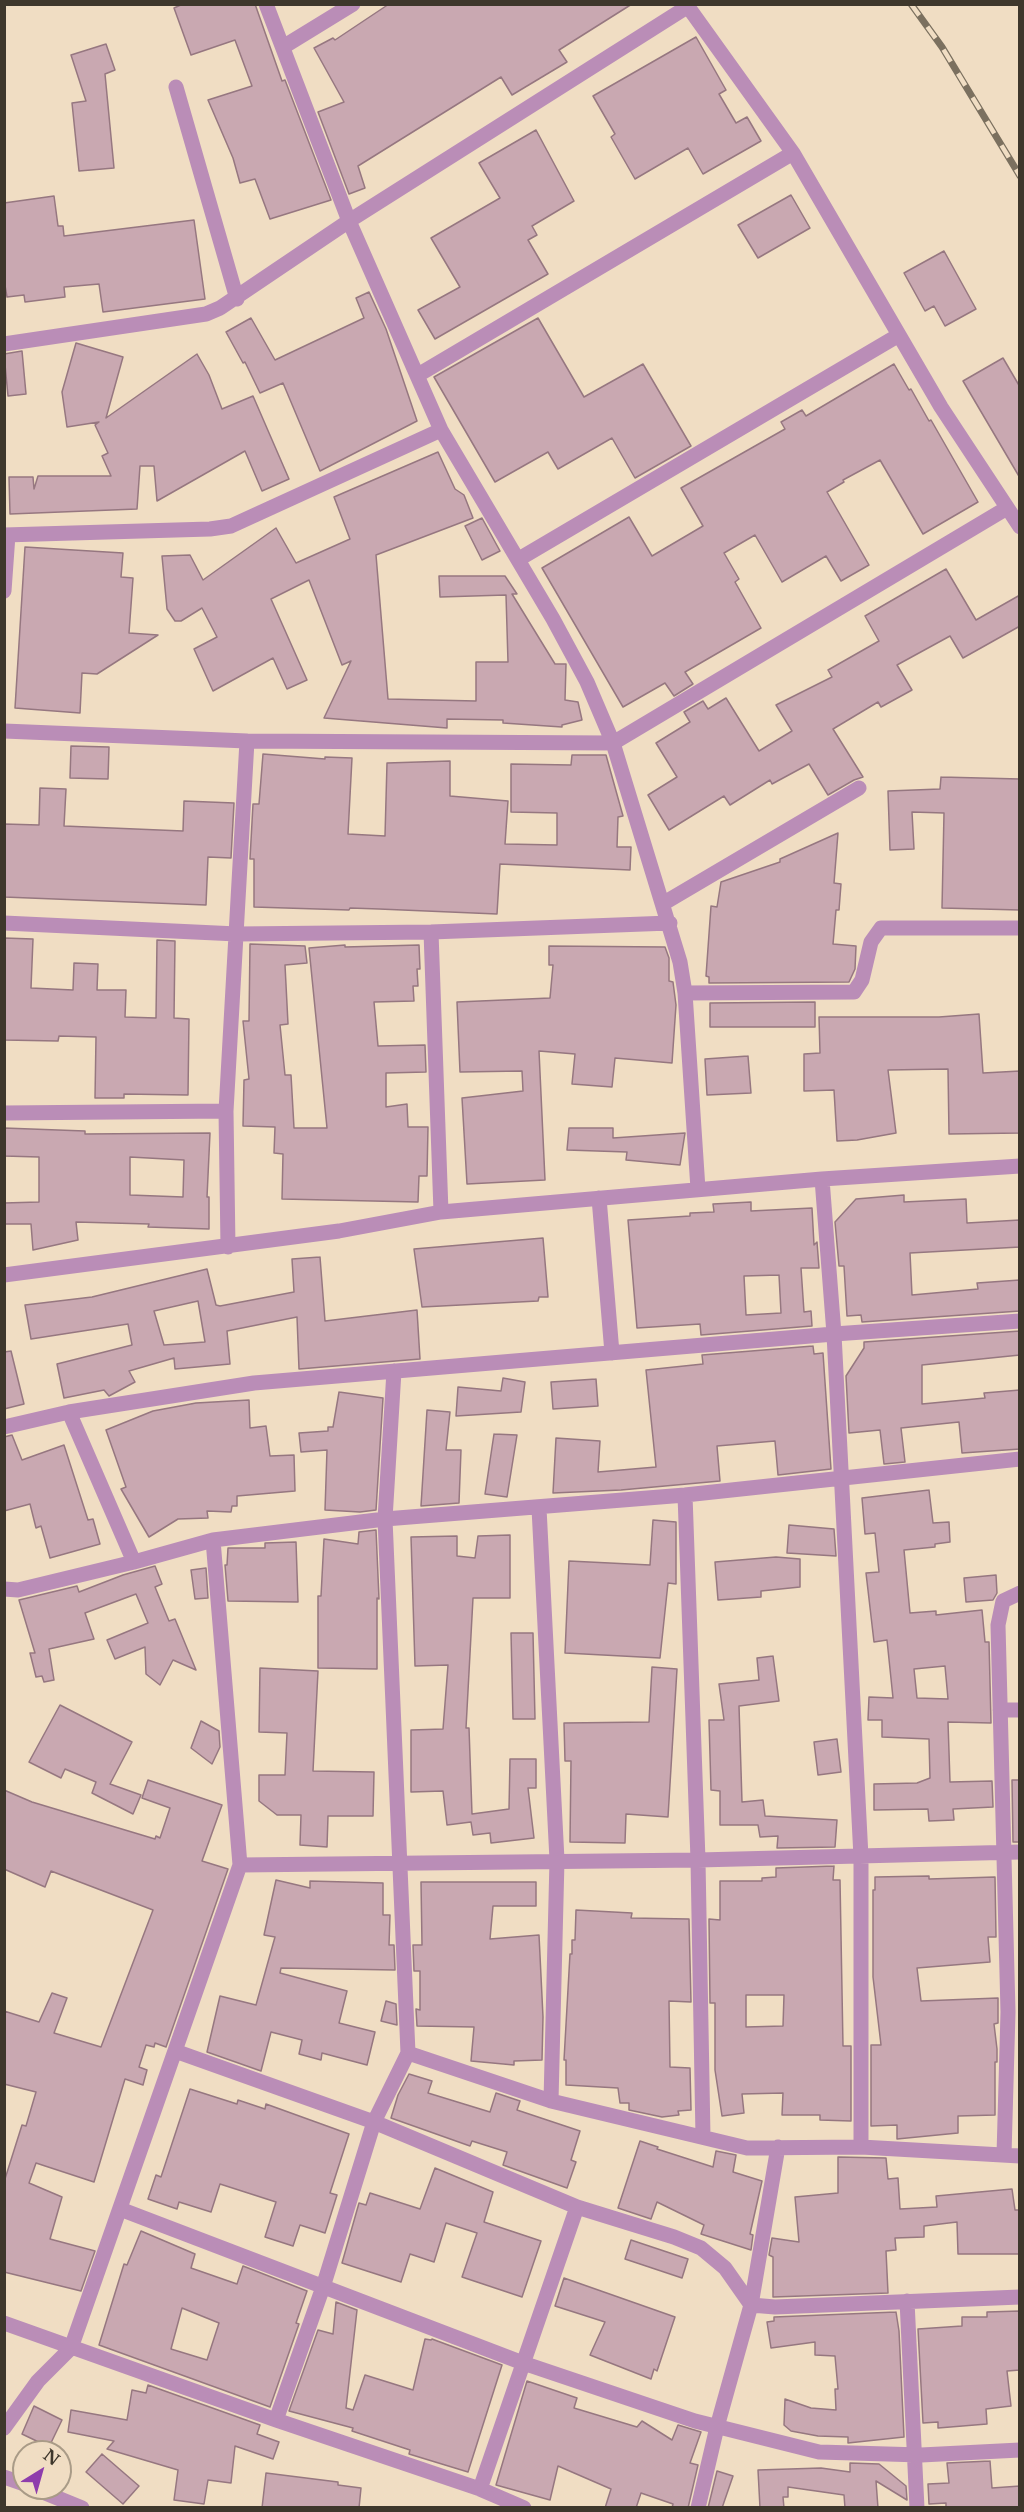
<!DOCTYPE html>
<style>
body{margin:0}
#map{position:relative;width:1024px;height:2512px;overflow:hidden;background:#f0ddc3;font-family:"Libre Baskerville",serif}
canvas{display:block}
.frame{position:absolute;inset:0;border:6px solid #3e372c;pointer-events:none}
.north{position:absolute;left:12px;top:2440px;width:60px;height:60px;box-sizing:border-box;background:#f0ddc3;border:2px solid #a99b87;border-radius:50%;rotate:37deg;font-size:16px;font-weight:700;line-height:24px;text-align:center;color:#3e372c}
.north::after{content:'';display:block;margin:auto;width:21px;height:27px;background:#8e3dac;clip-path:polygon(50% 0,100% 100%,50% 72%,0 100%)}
</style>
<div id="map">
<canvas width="1024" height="2512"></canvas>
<div class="frame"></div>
<div class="north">N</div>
</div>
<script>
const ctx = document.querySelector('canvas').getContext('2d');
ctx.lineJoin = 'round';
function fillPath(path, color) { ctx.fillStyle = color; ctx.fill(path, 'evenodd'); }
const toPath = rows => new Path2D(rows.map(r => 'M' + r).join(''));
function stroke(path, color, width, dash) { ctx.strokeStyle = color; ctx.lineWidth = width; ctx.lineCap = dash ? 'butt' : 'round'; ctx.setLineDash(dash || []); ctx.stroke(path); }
const building = toPath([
 [183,4,255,4,282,81,285,80,331,200,270,219,255,179,240,183,233,158,208,100,252,86,235,40,191,55,174,8,183,4],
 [389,4,632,4,559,50,567,62,512,95,501,77,358,166,365,188,349,194,318,112,344,102,314,48,333,38,335,40,389,4],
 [696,37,726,90,719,94,736,123,747,117,761,141,703,174,688,148,635,179,611,137,615,134,593,96,696,37],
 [106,44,115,70,105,74,114,168,79,171,72,103,86,101,71,55,106,44],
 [536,130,574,201,532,226,537,235,528,240,548,274,435,339,418,310,460,287,431,238,500,198,479,163,536,130],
 [791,195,810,228,758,258,738,225,791,195],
 [54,196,58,226,63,226,64,236,194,220,205,299,103,312,99,284,64,287,65,297,25,302,24,295,7,297,4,280,4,203,54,196],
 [944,251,976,309,945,326,934,306,925,311,904,273,944,251],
 [369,292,386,329,417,421,320,471,283,383,260,393,245,362,243,363,226,332,251,318,275,360,364,318,356,298,369,292],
 [538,318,584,397,643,364,691,446,635,478,612,438,558,469,548,452,495,482,434,377,538,318],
 [76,343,123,357,106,418,197,354,209,375,222,409,253,396,289,479,262,491,245,451,157,501,154,466,140,466,137,509,10,514,9,477,33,477,34,489,38,476,111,476,102,456,108,453,95,425,99,422,67,427,62,392,76,343],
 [22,351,26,394,8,396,4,354,22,351],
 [1003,358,1020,387,1020,478,963,381,1003,358],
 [894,364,909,390,911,389,929,421,931,420,978,502,923,534,880,460,843,480,844,482,827,492,869,565,841,581,826,556,782,582,755,535,724,553,739,579,735,582,761,628,685,672,693,684,674,696,665,683,623,707,542,568,629,517,652,556,703,526,681,488,785,429,781,422,802,410,806,416,894,364],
 [438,452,455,489,464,495,473,518,376,555,388,699,476,701,476,662,508,662,506,595,440,597,439,576,505,576,517,594,512,594,555,664,566,664,565,700,578,702,582,720,562,725,562,727,503,723,503,720,447,719,447,728,324,718,351,661,342,665,309,580,271,599,307,680,287,689,273,658,213,691,194,649,217,637,202,608,181,621,175,621,167,609,162,556,190,555,203,580,276,528,296,563,350,539,334,497,438,452],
 [482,518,500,551,482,560,465,526,482,518],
 [25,547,123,553,121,577,133,578,129,633,158,635,97,674,82,673,80,713,15,708,25,547],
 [946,569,976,620,1020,595,1020,626,963,658,950,636,897,665,912,690,881,707,878,702,833,729,863,777,854,780,828,795,809,764,772,784,770,780,730,805,724,796,669,830,648,795,677,777,656,743,690,722,684,712,703,701,708,709,726,698,759,751,792,731,776,705,832,677,828,670,879,641,865,616,946,569],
 [71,746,109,747,108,779,70,778,71,746],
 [263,754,325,759,325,757,352,758,348,834,385,836,387,763,450,761,450,796,508,801,505,844,557,845,557,813,511,812,511,764,571,765,572,755,606,755,623,816,618,817,617,847,631,847,630,870,500,864,497,914,379,909,350,908,349,910,254,907,254,859,250,859,253,804,259,804,263,754],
 [941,777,1020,779,1020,910,942,908,944,813,912,812,914,849,890,850,888,791,940,789,941,777],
 [40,788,66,789,64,826,183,831,184,801,234,803,231,858,208,857,206,905,4,897,4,824,39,825,40,788],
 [838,833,834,883,841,884,839,910,836,910,833,944,856,946,855,969,849,982,709,983,709,977,706,976,711,906,717,907,721,882,780,862,780,859,838,833],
 [4,938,33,939,31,988,73,990,74,963,98,964,97,990,126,990,125,1017,156,1018,157,940,175,941,174,1018,189,1019,188,1095,124,1094,124,1098,95,1098,96,1037,59,1036,58,1041,4,1040,4,938],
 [250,944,305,946,307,963,285,965,288,1024,280,1025,285,1075,291,1075,294,1128,327,1128,309,948,345,945,345,947,419,945,420,969,417,969,418,986,413,986,414,1001,374,1002,378,1046,425,1045,426,1072,386,1073,386,1107,407,1104,408,1127,428,1127,427,1176,419,1176,418,1202,282,1199,283,1154,274,1153,275,1127,243,1126,244,1080,249,1079,243,1021,249,1021,250,944],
 [549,946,665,947,669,958,669,981,673,982,676,1005,672,1063,615,1058,612,1087,572,1084,575,1054,539,1051,545,1180,467,1184,462,1098,523,1091,522,1071,460,1072,457,1002,550,998,553,965,549,965,549,946],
 [815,1002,815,1027,710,1027,710,1003,815,1002],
 [979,1014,983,1073,1020,1071,1020,1133,949,1134,948,1069,888,1070,896,1133,857,1140,837,1141,834,1090,804,1091,804,1054,820,1053,819,1017,939,1017,979,1014],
 [748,1056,751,1093,707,1095,705,1059,748,1056],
 [4,1128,85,1131,85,1134,210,1133,207,1197,209,1197,209,1229,148,1227,149,1224,76,1222,78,1240,33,1250,31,1224,4,1224,4,1203,39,1202,39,1157,4,1156,4,1128],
 [130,1157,184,1160,183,1197,130,1195,130,1157],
 [569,1128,613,1128,613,1138,685,1133,680,1165,626,1160,627,1152,567,1150,569,1128],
 [904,1195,904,1202,966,1199,967,1223,1020,1220,1020,1247,910,1253,912,1295,978,1289,977,1283,1020,1280,1020,1311,862,1322,861,1315,847,1316,844,1266,839,1266,835,1222,856,1199,904,1195],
 [751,1202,751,1211,812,1208,814,1245,817,1242,819,1268,801,1268,804,1312,811,1311,812,1326,701,1335,700,1324,637,1328,628,1220,690,1216,690,1213,714,1212,713,1204,751,1202],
 [779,1275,781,1313,746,1315,744,1276,779,1275],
 [543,1238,548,1297,539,1297,538,1301,422,1307,414,1249,543,1238],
 [320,1257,325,1321,417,1310,420,1359,299,1369,297,1317,227,1331,230,1364,175,1369,174,1358,129,1371,135,1382,109,1396,104,1390,64,1398,57,1364,132,1345,128,1324,31,1339,25,1305,92,1297,207,1269,216,1305,220,1306,294,1292,292,1259,320,1257],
 [198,1301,205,1342,164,1345,154,1311,198,1301],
 [1020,1331,1020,1355,922,1365,922,1404,985,1398,984,1393,1020,1390,1020,1449,962,1453,959,1422,901,1428,905,1462,884,1464,880,1430,849,1433,846,1376,864,1348,864,1342,1020,1331],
 [813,1346,814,1354,823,1353,831,1469,778,1475,775,1441,717,1446,720,1481,621,1490,553,1493,556,1438,600,1441,598,1472,656,1467,646,1370,703,1364,702,1355,813,1346],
 [11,1351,24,1404,4,1409,4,1352,11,1351],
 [503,1378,525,1382,521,1412,456,1416,458,1387,501,1391,503,1378],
 [596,1379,598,1406,553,1409,551,1382,596,1379],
 [339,1392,383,1398,376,1510,360,1512,325,1510,327,1450,301,1452,299,1433,328,1431,328,1427,333,1427,339,1392],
 [249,1400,250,1428,266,1426,270,1456,294,1455,295,1491,237,1496,237,1506,232,1506,231,1512,207,1511,208,1518,178,1519,149,1537,121,1489,126,1487,106,1430,153,1411,196,1403,249,1400],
 [427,1410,450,1412,446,1450,461,1450,459,1503,421,1506,427,1410],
 [494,1434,517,1435,507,1497,485,1494,494,1434],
 [12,1435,22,1460,64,1445,88,1520,93,1519,100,1544,50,1558,41,1526,36,1528,30,1504,4,1511,4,1437,12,1435],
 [929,1490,933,1523,949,1522,950,1542,935,1544,935,1547,904,1550,910,1613,936,1611,936,1615,982,1610,985,1642,989,1642,991,1723,948,1722,950,1782,992,1781,993,1807,953,1809,954,1820,929,1821,928,1809,874,1810,874,1784,917,1783,930,1778,929,1739,882,1737,882,1720,868,1720,869,1697,893,1698,887,1640,874,1642,866,1573,879,1572,875,1533,865,1534,862,1498,929,1490],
 [945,1666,948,1699,917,1698,914,1669,945,1666],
 [653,1520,676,1522,676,1584,668,1583,660,1658,565,1653,569,1561,650,1565,653,1520],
 [789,1525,834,1529,836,1556,787,1553,789,1525],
 [376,1530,379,1599,377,1598,377,1669,318,1668,318,1596,321,1596,324,1539,358,1544,359,1532,376,1530],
 [510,1535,510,1598,473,1598,466,1728,469,1728,472,1814,509,1809,510,1759,536,1759,536,1788,528,1788,534,1838,491,1843,490,1833,473,1835,471,1822,447,1825,443,1791,411,1792,411,1730,443,1729,448,1665,415,1666,411,1537,457,1536,457,1556,475,1558,478,1536,510,1535],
 [296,1542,298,1602,228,1601,225,1565,227,1565,228,1548,265,1548,265,1543,296,1542],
 [776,1557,800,1559,800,1587,761,1591,761,1597,718,1600,715,1562,776,1557],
 [155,1566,162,1584,155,1587,169,1621,175,1619,196,1670,173,1660,160,1685,146,1674,145,1647,115,1659,107,1640,148,1623,136,1594,85,1613,94,1639,49,1649,54,1680,44,1682,42,1676,36,1677,30,1653,35,1653,19,1600,77,1586,79,1592,123,1575,155,1566],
 [206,1568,208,1598,195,1599,191,1570,206,1568],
 [996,1575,997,1593,993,1600,966,1602,964,1578,996,1575],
 [511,1633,533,1633,535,1719,513,1719,511,1633],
 [773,1656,779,1701,739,1706,742,1802,763,1800,765,1816,837,1820,835,1847,777,1848,778,1836,760,1837,758,1825,720,1825,720,1791,711,1790,709,1720,724,1720,719,1684,759,1680,757,1658,773,1656],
 [652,1667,677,1669,668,1817,626,1814,625,1843,570,1842,571,1761,565,1761,564,1723,649,1722,652,1667],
 [260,1668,318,1671,313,1771,374,1772,373,1816,328,1816,327,1847,300,1845,301,1815,277,1815,259,1801,259,1775,285,1775,287,1733,259,1732,260,1668],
 [60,1705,132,1742,110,1784,141,1795,133,1814,92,1793,96,1782,65,1769,61,1778,29,1762,60,1705],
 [201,1721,219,1731,220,1747,212,1764,191,1748,201,1721],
 [837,1739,841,1772,818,1775,814,1742,837,1739],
 [148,1780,222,1805,202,1861,228,1869,166,2047,155,2043,154,2047,146,2045,139,2067,147,2070,143,2085,125,2079,94,2182,36,2163,29,2183,62,2197,50,2239,95,2251,81,2291,4,2272,4,2182,22,2125,26,2126,36,2092,4,2084,4,2011,39,2022,52,1993,67,1998,54,2033,101,2047,153,1910,51,1871,45,1887,4,1869,4,1790,32,1802,155,1839,156,1836,160,1838,170,1808,142,1798,148,1780],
 [1012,1780,1020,1780,1020,1842,1013,1842,1012,1780],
 [834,1866,833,1880,840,1880,843,2046,851,2046,851,2121,820,2120,820,2115,782,2115,783,2093,742,2094,744,2113,722,2116,715,2070,715,2003,710,2003,709,1919,720,1920,720,1881,762,1881,762,1878,776,1877,776,1868,834,1866],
 [746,1995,784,1995,783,2026,746,2027,746,1995],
 [929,1876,929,1879,995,1877,996,1937,988,1937,990,1962,917,1968,921,2001,998,1998,998,2023,994,2024,997,2049,997,2062,995,2062,995,2115,958,2116,958,2133,897,2139,897,2125,871,2126,871,2045,881,2045,873,1977,873,1890,875,1890,875,1877,929,1876],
 [276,1880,310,1888,310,1881,383,1883,383,1915,390,1915,389,1945,394,1945,395,1970,281,1968,280,1973,347,1991,339,2023,375,2032,367,2065,322,2053,321,2060,299,2054,302,2040,271,2032,261,2071,207,2052,220,1996,256,2005,275,1937,264,1935,276,1880],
 [421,1882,536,1882,536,1906,493,1906,490,1939,539,1935,543,2017,542,2060,514,2061,514,2065,471,2061,474,2027,417,2026,416,2009,420,2010,420,1971,414,1971,413,1945,422,1945,421,1882],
 [576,1910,632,1913,631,1918,689,1919,691,2002,669,2001,670,2067,690,2068,691,2110,678,2111,679,2115,662,2117,629,2110,629,2103,620,2103,618,2088,566,2085,566,2060,564,2060,570,1954,572,1954,572,1940,575,1940,576,1910],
 [386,2001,396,2004,397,2025,381,2021,386,2001],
 [409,2074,432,2081,428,2093,490,2112,496,2093,520,2101,517,2110,580,2131,571,2160,576,2162,567,2188,503,2165,507,2152,472,2141,470,2146,391,2118,398,2095,409,2074],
 [190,2089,237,2104,238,2100,265,2109,266,2104,349,2134,330,2193,337,2195,325,2233,300,2225,293,2246,265,2237,276,2202,220,2184,211,2212,179,2202,177,2209,148,2199,156,2175,161,2177,190,2089],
 [640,2141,658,2147,657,2149,713,2167,716,2151,736,2155,733,2172,762,2181,750,2234,753,2235,751,2250,701,2234,704,2225,657,2202,651,2219,618,2208,640,2141],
 [838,2157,886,2158,888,2179,898,2178,900,2209,937,2207,936,2196,1012,2189,1015,2210,1020,2210,1020,2254,958,2254,957,2222,924,2226,924,2237,895,2238,896,2250,886,2251,888,2293,773,2297,773,2257,769,2255,772,2238,799,2242,795,2197,838,2193,838,2157],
 [435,2168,493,2192,484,2222,541,2241,522,2297,462,2277,477,2233,446,2223,434,2262,410,2254,401,2282,342,2263,359,2203,366,2205,370,2193,420,2209,435,2168],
 [141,2231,195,2254,191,2268,237,2284,243,2266,307,2291,296,2323,299,2324,270,2407,99,2345,124,2264,127,2265,141,2231],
 [182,2308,219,2323,207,2360,171,2349,182,2308],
 [631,2240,688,2259,682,2278,625,2259,631,2240],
 [564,2278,675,2317,657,2371,654,2369,651,2379,590,2355,605,2322,555,2306,564,2278],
 [336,2302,357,2310,346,2408,353,2410,365,2375,413,2390,425,2339,431,2340,432,2339,502,2365,468,2472,409,2454,410,2450,352,2431,353,2428,289,2411,318,2330,333,2334,336,2302],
 [1020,2311,1020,2370,1007,2371,1011,2406,986,2409,987,2424,938,2428,938,2422,923,2423,918,2329,962,2326,962,2317,987,2317,987,2312,1020,2311],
 [896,2312,899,2331,904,2437,848,2443,848,2437,818,2436,791,2431,784,2425,785,2399,811,2408,836,2410,835,2389,838,2389,835,2356,815,2355,815,2342,771,2348,767,2322,774,2321,774,2317,896,2312],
 [527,2381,577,2398,574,2408,637,2427,642,2421,672,2440,678,2425,701,2432,690,2463,698,2465,688,2508,672,2508,673,2504,641,2493,636,2508,605,2508,611,2489,558,2466,550,2500,496,2485,527,2381],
 [148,2385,260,2425,257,2434,279,2442,273,2459,235,2446,231,2483,208,2480,204,2504,174,2500,178,2470,107,2449,114,2441,68,2432,71,2410,127,2420,132,2390,146,2393,148,2385],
 [34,2406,62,2420,49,2447,22,2434,34,2406],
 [102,2454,139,2486,123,2504,86,2472,102,2454],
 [990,2461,992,2488,1020,2486,1020,2508,946,2508,946,2503,929,2504,928,2484,949,2483,947,2463,990,2461],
 [850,2463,879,2464,906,2486,907,2500,876,2481,878,2508,845,2508,844,2495,788,2487,788,2497,783,2497,784,2508,760,2508,758,2470,821,2468,850,2472,850,2463],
 [717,2471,733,2476,722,2508,708,2508,717,2471],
 [266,2473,338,2482,338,2485,361,2488,359,2508,262,2508,266,2473]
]);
fillPath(building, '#c9a8b1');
stroke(building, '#967780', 1.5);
stroke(toPath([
 [266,4,349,221,441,430,553,619,587,682,613,743,680,962,685,993,698,1189],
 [686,4,793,153,941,407,1020,527],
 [283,47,353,4],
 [176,87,237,299],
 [4,344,206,314,220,308,349,221,687,7],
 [418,375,793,153],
 [4,535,210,529,231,526,441,430],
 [519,559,899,335],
 [4,591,8,535],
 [4,731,247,741,613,743,1007,508],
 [664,903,859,788],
 [4,923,237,934,431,932,670,923],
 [431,932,441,1212],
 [685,993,854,992,862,980,871,942,881,928,1020,928],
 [4,1113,226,1111],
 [822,1179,834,1334,861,1857,861,2147],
 [599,1198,612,1353],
 [228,1247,226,1111,247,741],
 [4,1275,339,1231,441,1212,822,1179,1020,1166],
 [69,1412,134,1562,213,1540,385,1519,685,1495,1020,1459],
 [4,1427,69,1412,254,1383,834,1334,1020,1321],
 [685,1495,698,1860,703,2137],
 [539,1508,557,1860,551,2101],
 [4,1589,18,1590,134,1562],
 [1000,1710,1020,1710],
 [240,1865,698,1860,1020,1852],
 [175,2051,374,2122,577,2207,674,2237,701,2248,725,2268,751,2305,775,2307,1020,2297],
 [408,2053,551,2101,747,2148,861,2147,1020,2156],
 [1004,2155,1008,2012,998,1625,1003,1601,1020,1593],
 [120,2209,523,2363,695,2421,819,2452,921,2455,1020,2450],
 [907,2301,917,2508],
 [4,2323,276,2420,480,2489,524,2508],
 [276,2420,323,2287,374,2122,408,2053,385,1519,394,1371],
 [4,2428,38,2381,71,2348,240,1865,213,1540],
 [4,2477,24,2484],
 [33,2488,82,2508],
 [480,2489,577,2207],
 [698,2508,717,2427,751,2305,778,2147]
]), '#ba8db7', 15);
const rail = toPath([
 [911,4,942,47,1020,176]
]);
stroke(rail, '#7b705f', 7);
stroke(rail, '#f0ddc3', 4.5, [14]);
</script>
